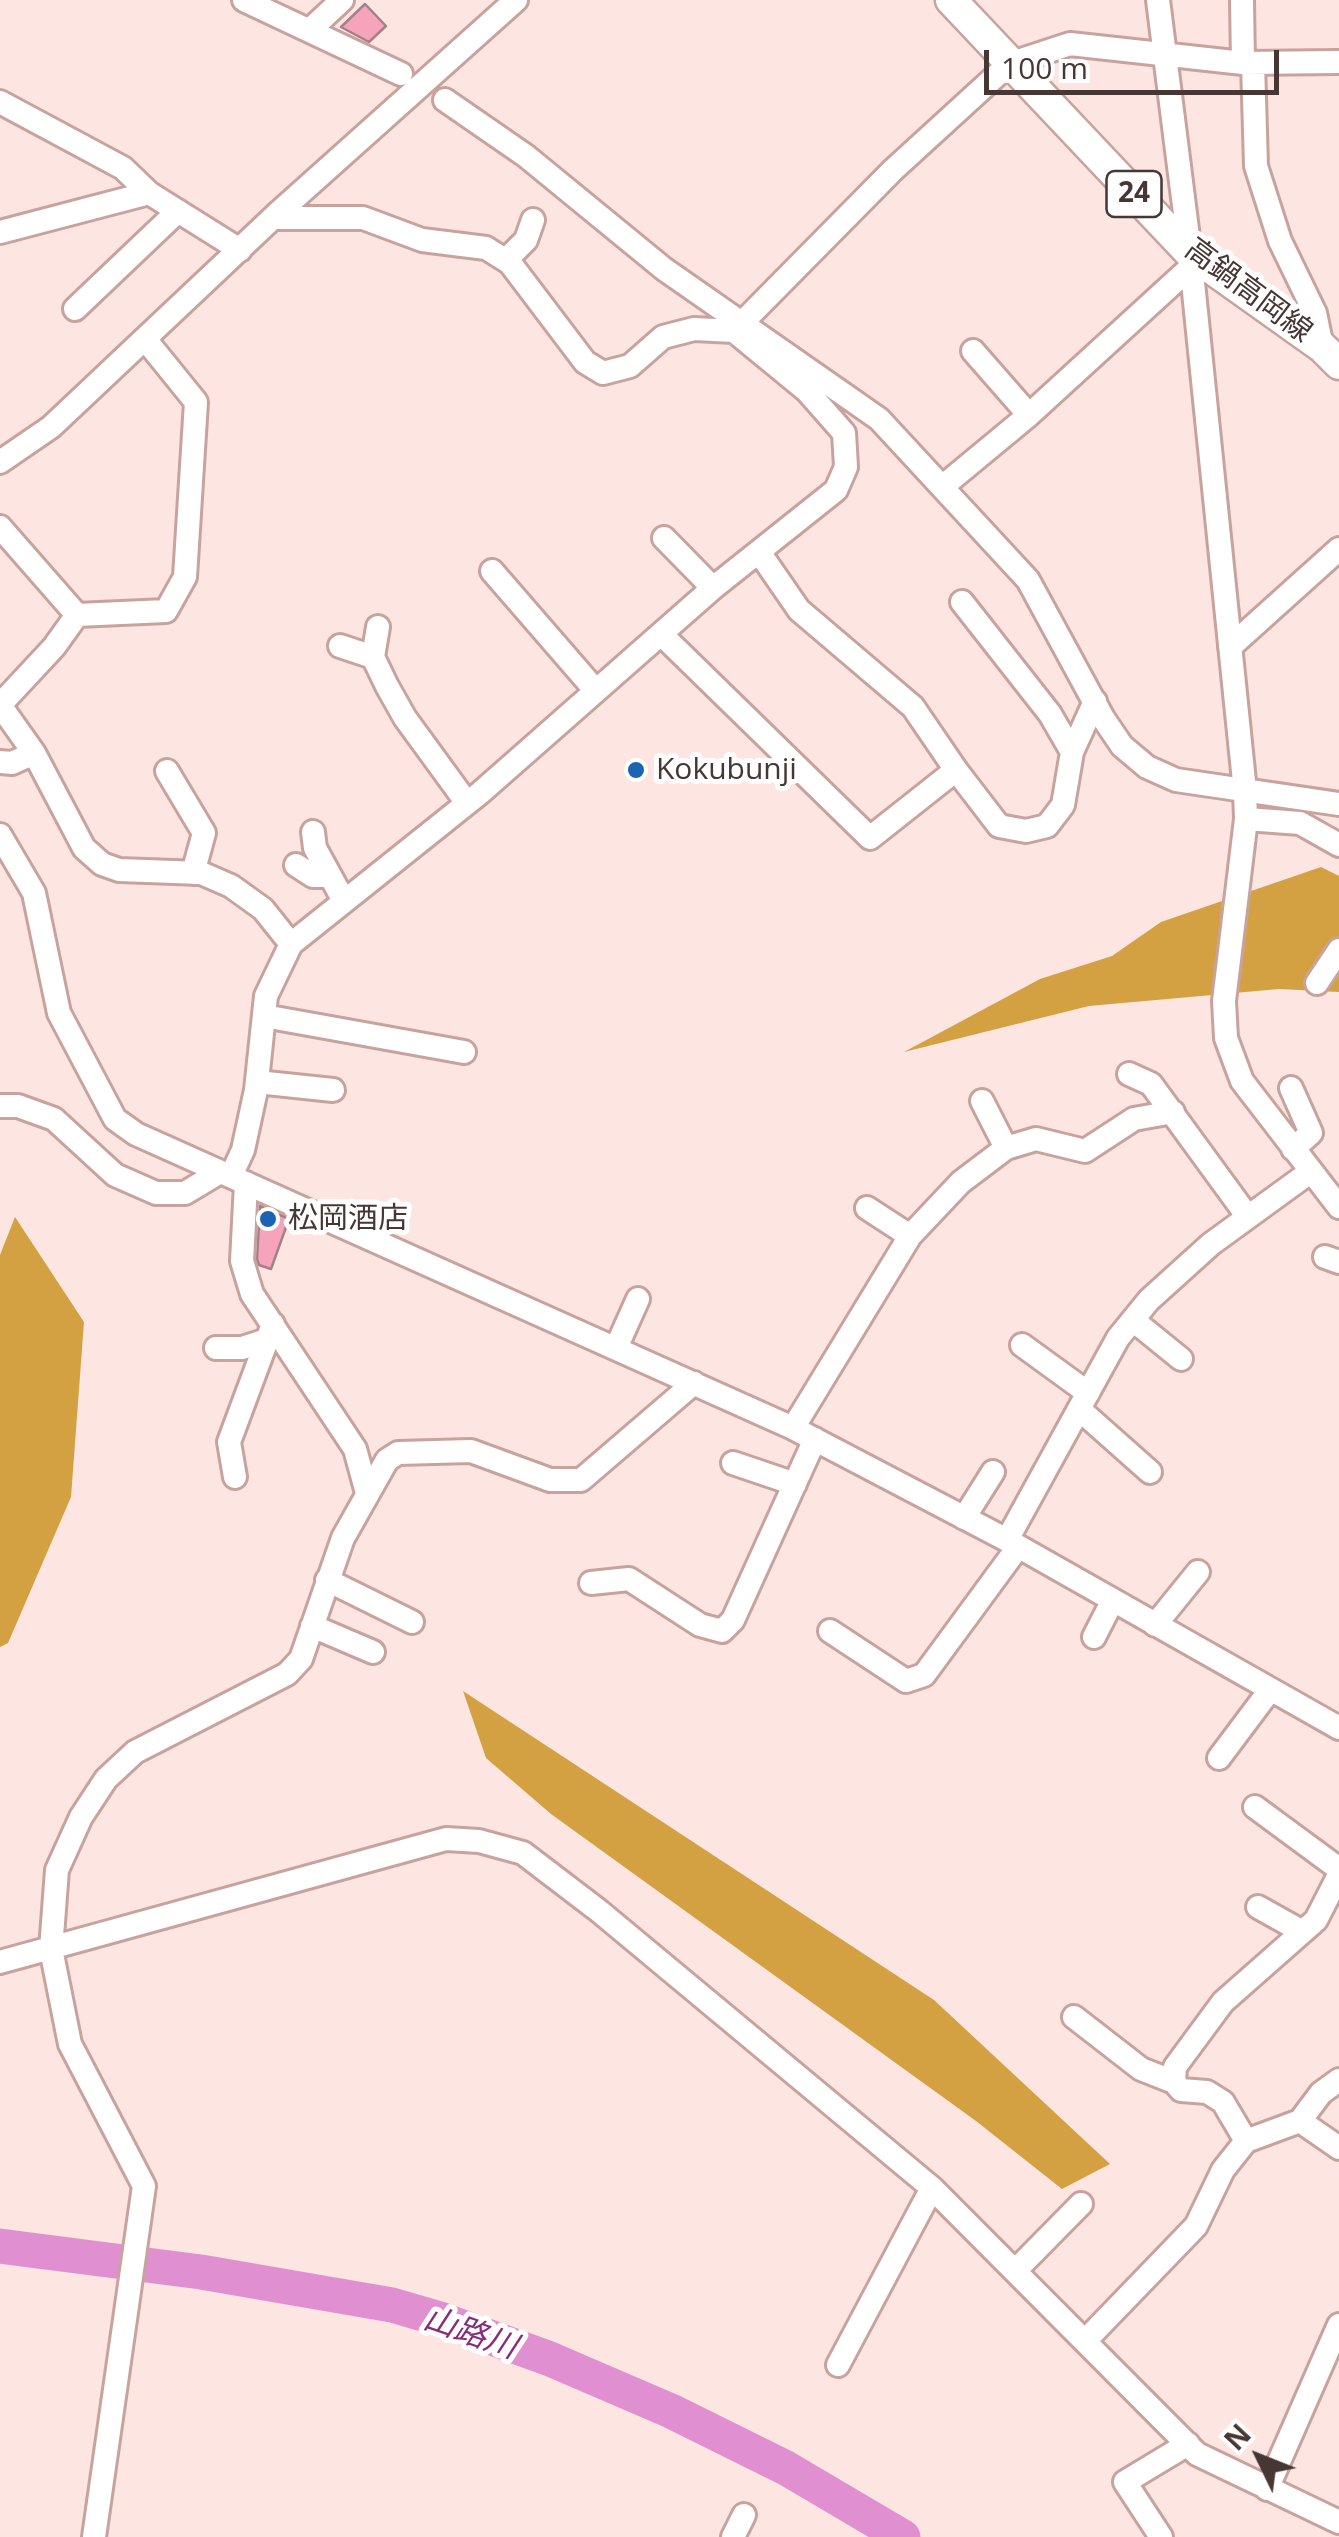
<!DOCTYPE html>
<meta charset="utf-8">
<style>
body{margin:0}
#map{position:relative;width:1339px;height:2537px;overflow:hidden;background:#fde5e2;font-family:"Open Sans",sans-serif}
canvas{display:block}
.north{position:absolute;left:1209px;top:2407px;width:100px;height:100px;-webkit-text-stroke:8px #fff;paint-order:stroke;rotate:313deg;font-size:28px;font-weight:700;line-height:40px;text-align:center;color:#463634}
.north::after{content:'';display:block;margin:auto;width:35px;height:45px;background:#463634;clip-path:polygon(50% 0,100% 100%,50% 72%,0 100%)}
.scale{position:absolute;left:984px;top:50px;width:295px;height:45px;box-sizing:border-box;border:5px solid #463634;border-top:0;padding-left:12px;font-size:30px;line-height:35px;white-space:nowrap;color:#463634;-webkit-text-stroke:8px #fff;paint-order:stroke}
</style>
<div id="map">
<canvas width="1339" height="2537"></canvas>
<div class="north">N</div>
<div class="scale">100 m</div>
</div>
<script>
const ctx = document.querySelector('canvas').getContext('2d');
ctx.lineJoin = 'round';
function fillPath(path, color) { ctx.fillStyle = color; ctx.fill(path, 'evenodd'); }
const toPath = rows => new Path2D(rows.map(r => 'M' + r).join(''));
function stroke(path, color, width, dash) { ctx.strokeStyle = color; ctx.lineWidth = width; ctx.lineCap = dash ? 'butt' : 'round'; ctx.setLineDash(dash || []); ctx.stroke(path); }
function drawText(font, color, halo, rows, align = 'center') {
  ctx.font = font + ' "Open Sans","Noto Sans JP",sans-serif'; ctx.lineWidth = 10; ctx.setLineDash([]); ctx.textBaseline = 'middle'; ctx.strokeStyle = halo; ctx.fillStyle = color; for (const [text, x, y, turn = 0] of rows) {
    ctx.save(); ctx.translate(x, y); ctx.rotate((+turn || 0) * Math.PI / 180); ctx.textAlign = isNaN(turn) ? turn : align; if (halo) ctx.strokeText(text, 0, 0); ctx.fillText(text, 0, 0); ctx.restore();
  }
}
fillPath(toPath([
 [1321,867,1339,876,1339,992,1279,989,1089,1006,904,1052,1040,979,1112,956,1161,922],
 [15,1217,84,1322,71,1497,8,1643,0,1647,0,1255],
 [463,1691,934,2000,1110,2164,1062,2189,976,2121,551,1814,486,1758]
]), '#d4a142');
stroke(toPath([
 [0,2246,201,2272,392,2305,440,2319,550,2359,671,2411,786,2468,903,2537]
]), '#e090d0', 35);
const building = toPath([
 [365,4,386,26,369,42,341,27,365,4],
 [260,1206,289,1219,271,1269,259,1265,257,1259,260,1206]
]);
fillPath(building, '#f6a4bc');
stroke(building, '#a3818a', 2.5);
const minor = toPath([
 [244,0,401,74],
 [1158,0,1190,253,1245,791,1246,819,1224,1001,1226,1038,1242,1081,1339,1207],
 [1242,0,1243,63],
 [312,28,342,0],
 [1253,63,1256,166,1280,241,1315,313,1322,347],
 [445,100,526,156,664,269,879,419,1028,580,1103,718,1122,746,1147,767,1176,780,1339,804],
 [0,102,123,168,149,193],
 [0,232,149,193,240,250],
 [506,260,526,240,533,220],
 [75,309,178,211],
 [734,331,893,170,1009,64,1070,44,1243,63,1339,62],
 [145,339,196,402,185,577,166,611,77,615,54,647,0,705,34,753,84,848,102,864,119,870,201,873,231,886,263,909,291,944],
 [973,351,1029,415],
 [0,462,51,427,278,213,516,0],
 [942,487,1029,415,1192,266],
 [0,527,77,615],
 [664,538,713,588],
 [492,571,596,691],
 [962,602,1050,714,1072,752],
 [378,627,373,657,387,686,405,718,467,803],
 [661,634,870,838,956,770,913,707,799,610,759,552],
 [340,646,373,657],
 [1230,647,1339,549],
 [0,762,12,763,34,753],
 [956,770,999,826,1026,831,1047,826,1063,805,1072,752,1095,701],
 [167,771,204,833,193,873],
 [1246,819,1300,823,1339,845],
 [313,832,315,848,344,901],
 [0,835,34,893,59,1013,115,1119,136,1134,793,1428,1007,1540,1339,1728],
 [296,865,313,876,329,876],
 [1317,983,1339,950],
 [264,1016,464,1052],
 [1129,1074,1151,1084,1248,1217],
 [257,1082,333,1090],
 [1291,1088,1311,1133,1293,1149],
 [982,1101,1006,1148],
 [0,1106,18,1106,54,1119,115,1175,156,1193,185,1193,220,1172],
 [231,1176,243,1150,256,1090,266,996,291,944,480,793,713,588,836,490,846,467,844,433,807,391,734,331,694,329,663,337,630,366,603,373,585,362,510,263,486,248,422,240,363,218,274,218],
 [246,1183,242,1261,252,1294,355,1449,367,1493],
 [867,1208,910,1236],
 [1325,1257,1339,1262],
 [1133,1320,1181,1359],
 [1022,1345,1088,1393],
 [216,1348,242,1348,267,1340],
 [616,1348,638,1299],
 [1079,1409,1150,1472],
 [793,1428,910,1236,961,1182,1006,1148,1036,1139,1085,1151,1134,1119,1173,1112],
 [733,1463,795,1484],
 [235,1477,229,1442,273,1324],
 [964,1518,993,1472],
 [1007,1540,1118,1338,1149,1300,1211,1244,1310,1172],
 [327,1580,412,1622],
 [591,1583,629,1579,700,1625,722,1631,733,1620,815,1439],
 [1155,1625,1198,1572],
 [312,1626,373,1652],
 [830,1631,906,1681,924,1675,1018,1547],
 [1094,1637,1113,1600],
 [1219,1758,1270,1690],
 [1255,1807,1339,1869],
 [1258,1907,1301,1931],
 [0,1962,446,1839,479,1841,523,1853,599,1911,932,2188,1197,2454,1339,2522],
 [1074,2017,1141,2069,1174,2082],
 [1300,2121,1321,2093,1339,2080],
 [1246,2141,1223,2102,1207,2092,1181,2090,1174,2082,1175,2067,1223,2002,1316,1920,1339,1875],
 [1015,2271,1081,2204],
 [1085,2341,1196,2226,1223,2170,1246,2141,1300,2121,1339,2148],
 [838,2365,932,2188],
 [1267,2489,1339,2325],
 [94,2537,144,2186,70,2044,51,1949,57,1870,81,1817,106,1779,135,1752,287,1674,301,1659,343,1538,387,1460,398,1453,471,1451,550,1480,581,1480,694,1383],
 [733,2537,744,2515],
 [1161,2537,1125,2482,1188,2444]
]);
const major = toPath([
 [951,0,1190,253,1322,347,1339,364]
]);
stroke(minor, '#c8a39e', 28);
stroke(major, '#c8a39e', 35);
stroke(minor, '#fff', 22);
stroke(major, '#fff', 30);
for (const [x, y, r, color] of [
 [636,770,10,"#1d63b3"],
 [268,1219,10,"#1d63b3"]
]) { const dot = new Path2D(); dot.arc(x, y, r, 0, 2 * Math.PI); ctx.fillStyle = color; ctx.fill(dot); stroke(dot, '#fff', 4); }
for (const [x, y, w] of [
 [1134,194,55]
]) { const box = new Path2D(); box.roundRect(x - w / 2, y - 23, w, 46, 8); ctx.fillStyle = '#fff'; ctx.fill(box); stroke(box, '#463634', 2.5); }
drawText('bold 28px', '#463634', null, [
 ["24",1134,194]
]);
drawText('30px', '#463634', '#fff', [
 ["高鍋高岡線",1248,291,37]
]);
drawText('30px', '#463634', '#fff', [
 ["Kokubunji",656,770],
 ["松岡酒店",288,1219]
], 'left');
drawText('italic 32px', '#872b7a', '#fff', [
 ["山路川",470,2334,19]
]);
</script>
